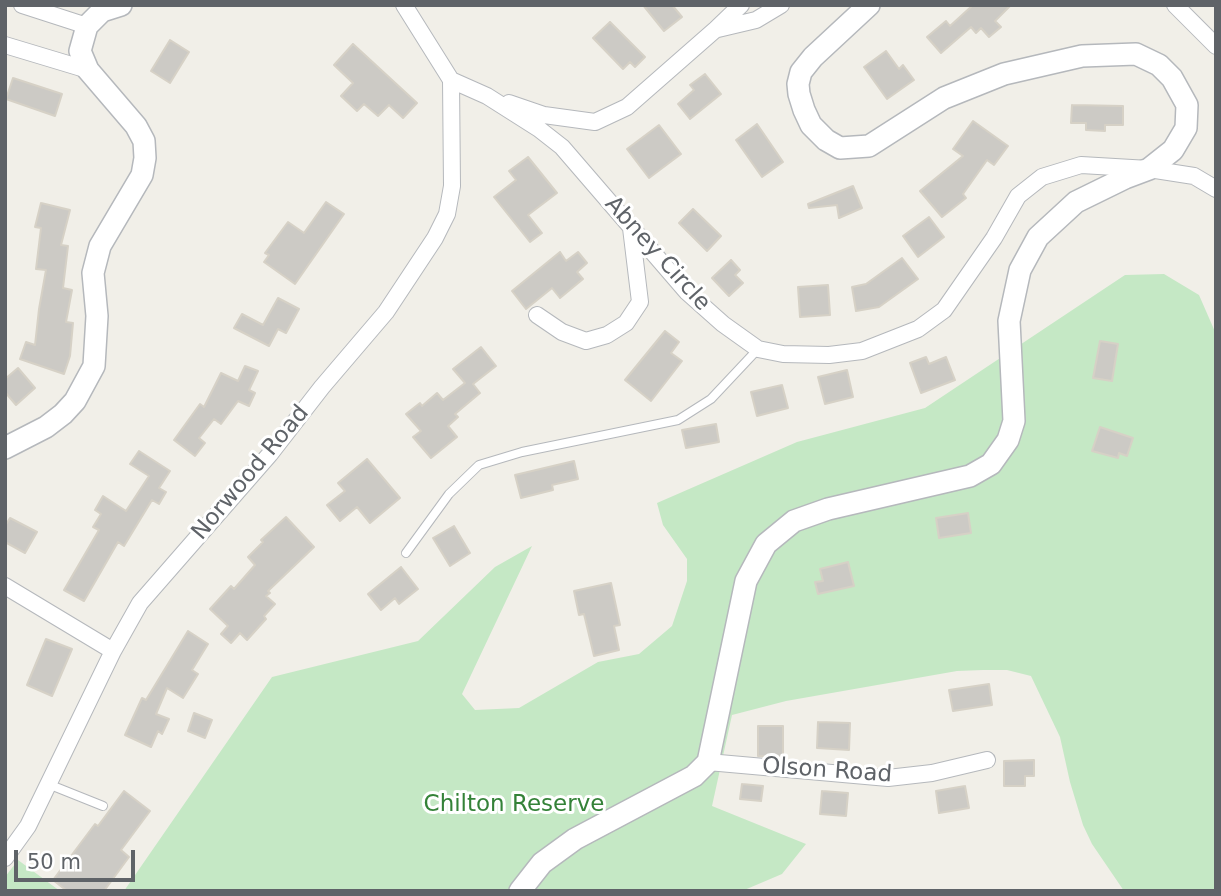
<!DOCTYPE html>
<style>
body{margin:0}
#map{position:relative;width:1221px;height:896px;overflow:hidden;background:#f1efe8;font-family:"DejaVu Sans",sans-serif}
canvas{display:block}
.frame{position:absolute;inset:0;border:7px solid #5f6368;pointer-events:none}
.scale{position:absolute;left:14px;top:850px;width:121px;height:32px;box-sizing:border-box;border:4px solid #5f6368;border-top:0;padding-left:9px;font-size:21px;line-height:24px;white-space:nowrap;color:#5f6368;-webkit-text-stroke:5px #fff;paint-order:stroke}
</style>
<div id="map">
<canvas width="1221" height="896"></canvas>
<div class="frame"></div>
<div class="scale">50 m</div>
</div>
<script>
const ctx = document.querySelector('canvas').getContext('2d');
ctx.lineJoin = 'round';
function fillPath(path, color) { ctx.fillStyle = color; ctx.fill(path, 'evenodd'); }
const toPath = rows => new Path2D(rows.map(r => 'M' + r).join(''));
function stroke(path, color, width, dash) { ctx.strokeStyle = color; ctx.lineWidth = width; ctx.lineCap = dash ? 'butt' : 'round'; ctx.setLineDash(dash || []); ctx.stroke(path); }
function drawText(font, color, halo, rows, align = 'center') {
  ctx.font = font + ' "DejaVu Sans",sans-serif'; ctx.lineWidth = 6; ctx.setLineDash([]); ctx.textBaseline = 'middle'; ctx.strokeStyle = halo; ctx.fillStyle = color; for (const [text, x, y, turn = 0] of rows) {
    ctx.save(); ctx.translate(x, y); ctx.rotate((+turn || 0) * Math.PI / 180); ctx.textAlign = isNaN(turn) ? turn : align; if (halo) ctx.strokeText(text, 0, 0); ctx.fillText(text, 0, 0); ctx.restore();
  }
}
fillPath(toPath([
 [1164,274,1199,295,1216,334,1216,891,1124,891,1092,844,1083,825,1070,782,1060,737,1031,676,1007,670,983,670,957,671,786,701,732,715,712,806,806,844,782,874,742,891,124,891,272,677,418,641,495,567,532,546,462,694,475,710,519,708,598,662,639,654,672,626,687,581,687,559,663,525,657,503,797,442,925,408,1125,275],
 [18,860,60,891,5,891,5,877]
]), '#c5e8c5');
const building = toPath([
 [643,5,672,5,682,17,664,31,643,5],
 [973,5,1011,5,995,21,1001,27,989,37,981,28,976,33,971,27,941,53,927,37,946,21,950,26,973,5],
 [610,22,645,57,635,67,630,62,623,69,593,38,610,22],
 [170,40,189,52,170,83,151,71,170,40],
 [353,44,417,103,403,118,389,105,378,116,364,104,357,111,341,96,353,83,334,65,353,44],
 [886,51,899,69,903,65,914,80,887,99,864,67,886,51],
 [705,74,721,94,690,119,678,104,694,90,690,85,705,74],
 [13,78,62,94,55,116,6,99,13,78],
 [1072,105,1123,106,1123,125,1105,125,1105,131,1086,130,1086,123,1071,123,1072,105],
 [973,121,1008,146,994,165,987,160,963,194,966,198,942,217,920,191,963,156,953,149,973,121],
 [757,124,783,162,762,177,736,140,757,124],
 [659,125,681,154,649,178,627,149,659,125],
 [528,157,557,193,528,215,542,233,530,242,494,197,516,180,509,171,528,157],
 [853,186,862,208,839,218,837,205,809,208,808,204,853,186],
 [326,202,344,214,295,284,264,262,269,255,265,253,288,222,304,233,326,202],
 [41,203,70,210,61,245,68,246,63,288,72,290,66,322,73,323,70,356,64,374,20,359,26,342,35,345,39,309,46,270,36,269,41,228,35,227,41,203],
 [693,209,721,236,707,251,679,223,693,209],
 [929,217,944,237,918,257,903,236,929,217],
 [560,252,566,261,578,252,587,263,577,272,583,279,560,298,552,288,526,309,512,291,560,252],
 [902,258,918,279,879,307,856,311,852,287,866,284,902,258],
 [731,260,740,270,735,275,743,283,729,296,712,278,731,260],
 [828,285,830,315,800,317,798,287,828,285],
 [278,298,299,309,286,333,278,329,269,346,234,328,242,314,263,325,278,298],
 [665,331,679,342,671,353,682,361,651,401,625,380,665,331],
 [1100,341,1118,344,1112,381,1093,378,1100,341],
 [481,347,496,366,473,384,480,393,455,414,458,417,448,426,457,437,431,458,413,437,421,431,406,414,420,403,422,406,437,393,443,400,465,383,453,369,481,347],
 [926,357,929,364,946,357,955,380,921,393,910,363,926,357],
 [245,366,258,371,249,390,255,393,249,406,238,401,221,424,214,419,199,438,205,443,195,456,174,440,200,404,204,407,221,373,238,381,245,366],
 [18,368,35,388,16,405,5,392,5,379,18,368],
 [847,370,853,397,825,404,818,377,847,370],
 [782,385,788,408,757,416,751,392,782,385],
 [716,424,719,442,686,448,682,430,716,424],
 [1100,427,1133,438,1127,456,1119,453,1118,458,1092,451,1100,427],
 [139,451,170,471,159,488,166,492,159,504,152,500,124,546,118,542,84,601,64,590,99,530,93,527,101,514,95,510,103,496,126,511,149,476,130,464,139,451],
 [367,459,400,498,370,523,357,507,340,521,327,505,345,491,338,483,367,459],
 [574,461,578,479,552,485,553,490,521,498,515,475,574,461],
 [968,513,971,533,939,538,936,518,968,513],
 [286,517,314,547,268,591,270,593,266,596,275,604,264,616,266,619,247,640,240,633,231,643,221,634,228,626,210,609,231,586,234,589,255,565,248,557,263,542,261,540,286,517],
 [10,518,37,532,25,553,5,542,5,526,10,518],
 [454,526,470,553,450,566,433,538,454,526],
 [848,562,854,586,818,594,815,582,823,581,820,569,848,562],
 [401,567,418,589,399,604,395,598,381,610,368,594,401,567],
 [611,583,620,625,614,626,619,650,594,656,584,614,579,615,574,591,611,583],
 [188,631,208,644,192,670,198,674,183,698,167,688,156,714,169,719,162,734,158,731,151,747,125,735,142,698,146,700,188,631],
 [46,639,72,649,52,696,27,685,46,639],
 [989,684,992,705,953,711,949,690,989,684],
 [194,713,212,720,205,738,188,731,194,713],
 [818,722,850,723,849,750,817,748,818,722],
 [758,726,783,726,783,757,758,756,758,726],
 [1034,760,1034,776,1025,776,1025,786,1004,786,1004,761,1034,760],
 [742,784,763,786,761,801,740,799,742,784],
 [965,786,969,808,939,813,936,791,965,786],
 [124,791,150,811,121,850,129,857,104,891,67,891,53,880,95,824,98,826,124,791],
 [822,791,848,793,846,816,820,814,822,791]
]);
fillPath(building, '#cccac5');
stroke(building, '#d6d1c6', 2);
const service = toPath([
 [406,553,449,494,479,465,522,452,678,420,711,399,758,349],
 [48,784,103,806]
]);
const minor = toPath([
 [22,5,87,26],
 [404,5,451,80,487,96,539,129,562,147,687,292,723,324,758,349,783,354,829,355,862,351,918,329,944,310,994,238,1018,196,1042,177,1081,165,1149,169,1194,176,1216,189],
 [1175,5,1216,46],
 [718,29,756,20,781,5],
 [5,45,88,70],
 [509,103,544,115,595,122,627,107,716,29,741,5],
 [537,315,562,332,586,341,607,335,626,323,640,302,631,228],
 [5,586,113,651],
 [708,762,888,778,932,773,987,760],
 [5,858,28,826,113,651,140,603,270,454,322,387,386,312,435,238,447,214,452,186,451,80]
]);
const tertiary = toPath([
 [5,448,46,427,63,414,75,401,94,366,97,316,93,273,100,246,142,175,145,158,144,141,136,126,88,70,80,51,87,26,102,11,121,5],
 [520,891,542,863,575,839,694,776,708,762,746,581,766,544,794,521,828,509,970,476,991,464,1008,440,1014,421,1009,321,1020,270,1038,237,1076,202,1125,178,1149,169,1173,150,1186,128,1187,105,1172,78,1159,65,1136,54,1082,56,1004,74,944,98,869,146,840,148,826,140,811,125,804,110,799,94,798,84,801,72,813,57,869,5]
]);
stroke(service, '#b5b8bc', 10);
stroke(minor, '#b5b8bc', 18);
stroke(tertiary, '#b5b8bc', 24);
stroke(service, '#fff', 8);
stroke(minor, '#fff', 16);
stroke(tertiary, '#fff', 21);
drawText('23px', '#5f6368', '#fff', [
 ["Abney Circle",657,254,48],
 ["Norwood Road",251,473,-50],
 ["Olson Road",827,771,4]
]);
drawText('23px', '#348238', '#fff', [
 ["Chilton Reserve",514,805]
]);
</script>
